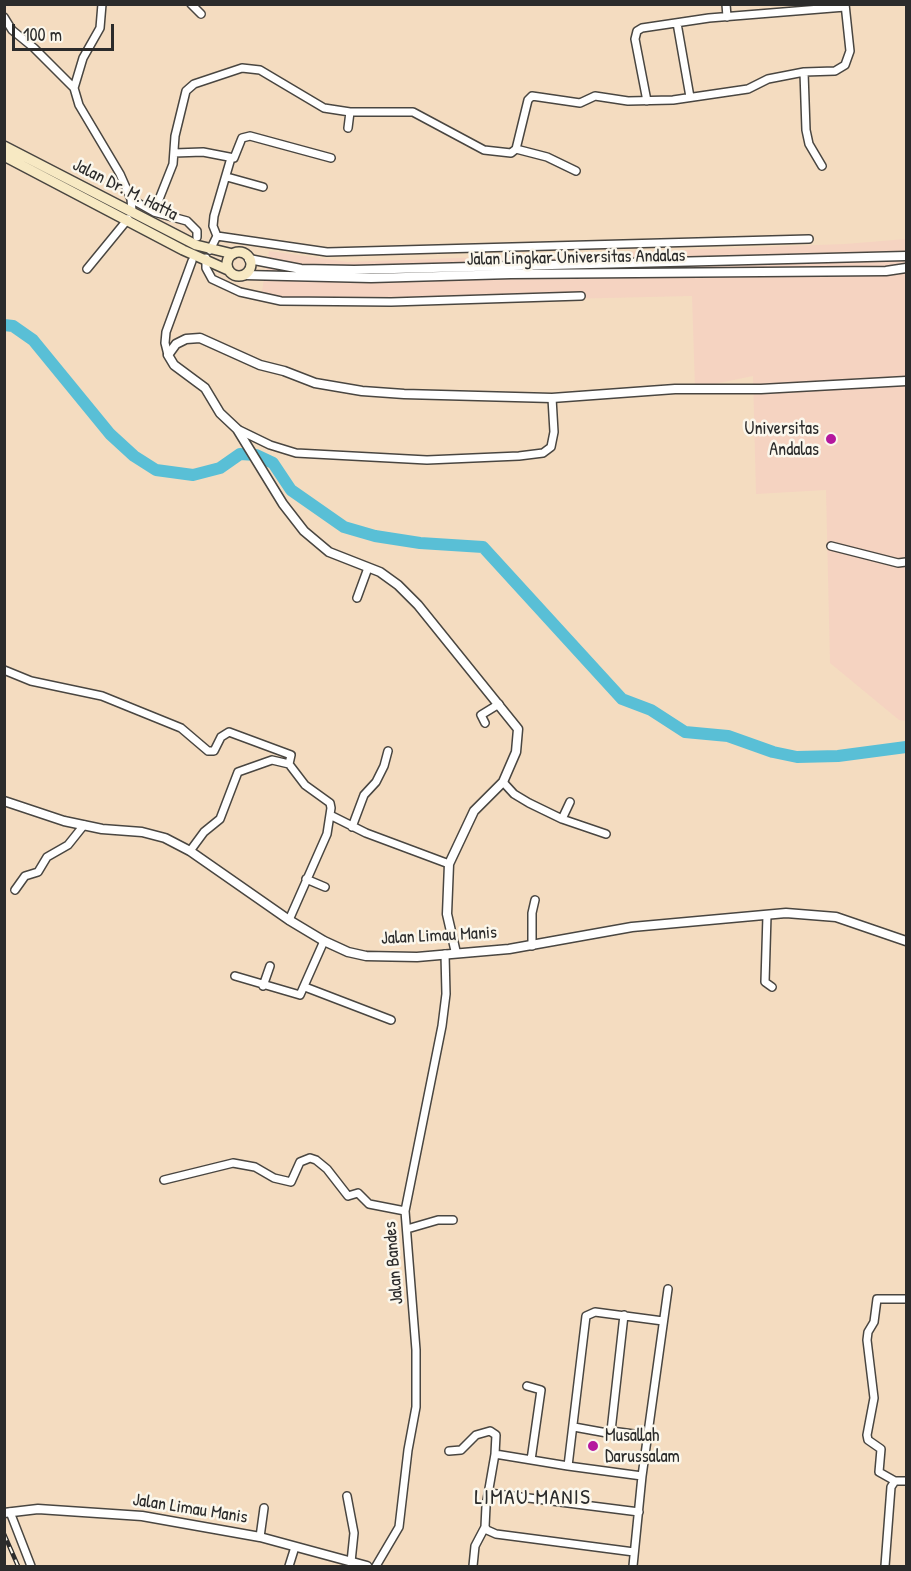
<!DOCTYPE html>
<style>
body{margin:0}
#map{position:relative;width:911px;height:1571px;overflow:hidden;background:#f4dcc0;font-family:"Patrick Hand",sans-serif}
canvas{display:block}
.frame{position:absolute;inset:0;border:6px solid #2b2b2b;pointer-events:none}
.scale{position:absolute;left:12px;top:24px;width:102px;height:27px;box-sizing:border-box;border:3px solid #2b2b2b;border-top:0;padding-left:8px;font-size:18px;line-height:21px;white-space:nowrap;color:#2b2b2b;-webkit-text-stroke:4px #fbf7ec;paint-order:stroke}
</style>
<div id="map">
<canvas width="911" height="1571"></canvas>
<div class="frame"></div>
<div class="scale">100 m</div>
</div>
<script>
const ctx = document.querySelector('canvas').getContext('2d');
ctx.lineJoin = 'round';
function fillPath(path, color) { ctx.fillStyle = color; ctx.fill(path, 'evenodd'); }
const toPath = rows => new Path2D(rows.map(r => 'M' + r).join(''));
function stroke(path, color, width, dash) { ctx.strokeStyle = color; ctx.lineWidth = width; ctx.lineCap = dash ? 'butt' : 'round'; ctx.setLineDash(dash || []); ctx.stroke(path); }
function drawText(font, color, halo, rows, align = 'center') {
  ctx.font = font + ' "Patrick Hand",sans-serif'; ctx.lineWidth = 5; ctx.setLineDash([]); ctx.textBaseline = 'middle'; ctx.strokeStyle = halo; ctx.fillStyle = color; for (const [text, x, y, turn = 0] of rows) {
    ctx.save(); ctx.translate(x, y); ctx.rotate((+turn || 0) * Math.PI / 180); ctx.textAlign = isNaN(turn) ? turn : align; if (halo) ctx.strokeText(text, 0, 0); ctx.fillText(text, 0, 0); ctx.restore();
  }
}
fillPath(toPath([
 [906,239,906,721,899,720,830,663,826,490,756,494,753,376,695,388,692,296,349,304,260,302,269,251,348,262,845,244]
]), '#f5d3c1');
stroke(toPath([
 [4,325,13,326,33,340,110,434,134,456,156,470,193,475,220,468,240,454,256,455,273,463,291,490,344,527,375,536,420,543,483,547,622,699,651,710,685,732,728,736,773,752,797,757,838,756,906,747]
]), '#59bfd6', 12);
const minor = toPath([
 [102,4,100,28,83,58,74,88,79,105,120,174,131,199,132,211],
 [191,4,201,14],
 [726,4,727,17],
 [4,17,12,30,34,48,74,88],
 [677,23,690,97],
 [804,72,806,130,809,144,822,166],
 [647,101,635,39,637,31,642,28,709,18,845,7],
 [348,128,350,112],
 [516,149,547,157,576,171],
 [174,153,203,152,234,158,242,138,250,136,331,158],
 [227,177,263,187],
 [131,199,154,212,187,221,197,231,197,237],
 [154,212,173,164,175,136,186,91,194,84,242,68,260,70,324,108,350,112,413,112,484,150,511,153,516,149,528,100,532,96,580,103,595,96,628,101,673,100,748,89,768,79,804,72,835,71,845,65,850,51,845,4],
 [217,236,213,226,214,216,231,158],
 [210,250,217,236,327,252,809,239],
 [206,258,206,268,212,279,240,292,281,301,391,302,581,296],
 [87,269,128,219],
 [168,355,165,343,166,332,192,261],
 [237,429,270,445,296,453,427,460,519,456,543,453,551,447,554,432,552,398],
 [831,546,898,563,906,562],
 [357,598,368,568],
 [4,670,31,681,102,696,181,728,208,751,214,751,221,737,229,732,291,755,289,764],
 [485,723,481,715,499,704],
 [503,782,514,794,529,803,562,819,606,834],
 [330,815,366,833,449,864],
 [562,819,570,802],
 [352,827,364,795,376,782,384,766,388,751],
 [190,851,204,832,220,819,238,772,272,760,289,764,305,785,330,803,331,808,327,834,289,920],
 [306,879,325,887],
 [15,890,25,876,38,872,47,857,68,845,84,825],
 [767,915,765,982,772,987],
 [532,946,532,913,535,900],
 [235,976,300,995,324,941],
 [263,986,270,966],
 [305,987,391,1020],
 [164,1180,233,1163,255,1167,274,1178,291,1182,300,1162,310,1158,316,1160,327,1169,348,1196,358,1193,369,1204,405,1211],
 [407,1229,438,1220,453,1220],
 [527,1386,541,1390,531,1460],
 [574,1427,607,1433,611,1431,624,1315],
 [611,1431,649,1436],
 [449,1451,461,1450,476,1435,490,1431,496,1435,495,1454,568,1466],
 [495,1454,486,1506,485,1527,487,1530,496,1534,634,1552],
 [642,1476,568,1466,586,1316,595,1312,663,1321],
 [895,1481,879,1472,881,1449,868,1440,867,1435,874,1398,867,1340,868,1332,874,1322,877,1299,906,1299],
 [489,1493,639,1512],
 [347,1496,354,1533,351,1562],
 [10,1512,31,1566],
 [260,1537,264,1508],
 [289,1566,295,1547],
 [376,1566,399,1527,408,1450,416,1407,416,1350,405,1211,442,1026,446,994,445,954],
 [473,1566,475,1546,485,1527],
 [633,1566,642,1476,668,1289],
 [885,1566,891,1487,895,1481,906,1481]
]);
const tertiary = toPath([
 [249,259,301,269,354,270,906,256],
 [245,275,371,278,511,274,886,271,906,268],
 [4,801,64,821,102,829,142,832,165,838,190,851,289,920,324,941,348,952,366,956,417,957,509,949,632,927,786,913,836,917,906,941],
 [456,953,447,914,449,864,474,811,503,782,516,752,518,729,418,605,398,585,380,572,329,552,304,531,283,504,237,429,220,413,205,388,174,365,168,355,176,344,186,339,200,338,260,365,284,371,315,383,362,391,404,394,552,398,675,389,761,389,906,381],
 [4,1513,38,1509,142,1516,260,1537,367,1566]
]);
const secondary = toPath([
 [4,146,196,245,233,254],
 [4,156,183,250,228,270],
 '227 264a12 12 0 1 1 24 0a12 12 0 1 1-24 0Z'
]);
stroke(minor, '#494641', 10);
stroke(tertiary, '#494641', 11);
stroke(secondary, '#494641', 12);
stroke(minor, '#fff', 7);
stroke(tertiary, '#fff', 8);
stroke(secondary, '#f7e9c3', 9);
const rail = toPath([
 [4,1534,18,1566]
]);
stroke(rail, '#2b2b2b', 4.5);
stroke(rail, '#fbf7ec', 2, [7]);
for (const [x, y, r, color] of [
 [831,439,6,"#b5179e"],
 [593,1446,6,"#b5179e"]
]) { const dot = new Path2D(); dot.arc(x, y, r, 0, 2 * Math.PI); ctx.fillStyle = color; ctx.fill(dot); stroke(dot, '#fbf7ec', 2); }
drawText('18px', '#2b2b2b', '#fbf7ec', [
 ["Jalan Dr. M. Hatta",125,190,27],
 ["Jalan Lingkar Universitas Andalas",576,258,-1],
 ["Jalan Limau Manis",439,936,-3],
 ["Jalan Bandes",394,1263,-95],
 ["Jalan Limau Manis",190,1509,9]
]);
drawText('18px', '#2b2b2b', '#fbf7ec', [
 ["Universitas",819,429],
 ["Andalas",819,450],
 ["Musallah",605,1436,"left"],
 ["Darussalam",605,1457,"left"]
], 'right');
ctx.letterSpacing = '1.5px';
drawText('21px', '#2b2b2b', '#fbf7ec', [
 ["LIMAU MANIS",533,1498]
]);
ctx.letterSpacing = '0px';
</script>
